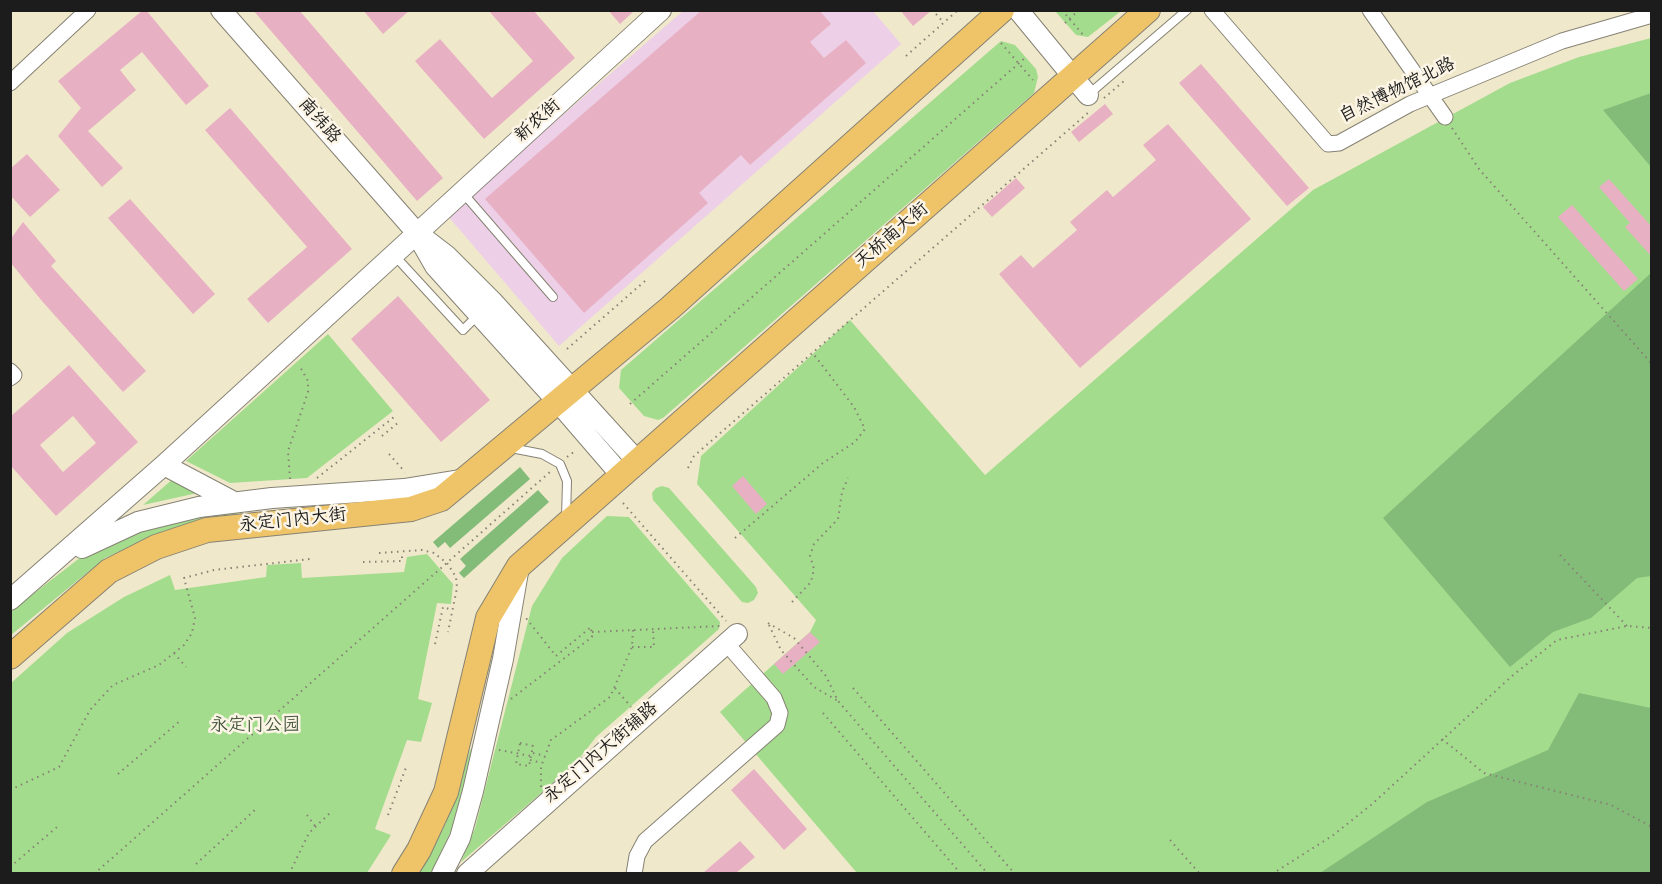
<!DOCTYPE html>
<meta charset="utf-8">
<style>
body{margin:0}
#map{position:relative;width:1662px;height:884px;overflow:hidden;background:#f0e8cb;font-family:"Gochi Hand",sans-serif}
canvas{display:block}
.frame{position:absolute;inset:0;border:12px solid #1c1c1c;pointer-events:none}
</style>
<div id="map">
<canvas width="1662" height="884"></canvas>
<div class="frame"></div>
</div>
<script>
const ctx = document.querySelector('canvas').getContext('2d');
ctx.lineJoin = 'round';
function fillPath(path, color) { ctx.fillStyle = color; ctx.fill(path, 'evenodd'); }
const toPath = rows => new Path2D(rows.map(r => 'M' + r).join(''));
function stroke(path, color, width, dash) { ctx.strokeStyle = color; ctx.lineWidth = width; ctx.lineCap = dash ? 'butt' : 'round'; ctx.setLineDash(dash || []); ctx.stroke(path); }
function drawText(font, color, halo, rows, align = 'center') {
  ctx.font = font + ' "Gochi Hand","LXGW WenKai TC",sans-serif'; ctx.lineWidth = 5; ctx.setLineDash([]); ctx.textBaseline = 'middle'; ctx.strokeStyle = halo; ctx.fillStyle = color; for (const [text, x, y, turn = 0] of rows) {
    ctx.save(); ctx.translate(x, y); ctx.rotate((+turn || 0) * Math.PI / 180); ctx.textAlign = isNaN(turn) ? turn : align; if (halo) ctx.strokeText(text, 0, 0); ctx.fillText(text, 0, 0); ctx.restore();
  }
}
fillPath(toPath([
 [683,11,873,11,901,44,559,346,447,215]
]), '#edd0e8');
fillPath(toPath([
 [1055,11,1121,11,1088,37,1076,35],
 [1651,38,1651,873,857,873,720,712,810,632,816,620,697,484,701,456,850,320,985,475,1313,190,1510,83,1579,57],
 [1001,41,1015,45,1036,69,1038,77,1034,93,663,418,658,420,644,416,619,388,621,370],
 [328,334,393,411,307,478,230,483,186,461],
 [174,478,202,492,143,505],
 [662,486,669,488,756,587,758,593,754,600,748,603,742,602,653,500,652,493,656,488],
 [256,509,189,525,149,538,105,558,11,635,11,611,81,557,120,537,178,517],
 [607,516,629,517,720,622,719,629,596,737,575,764,461,862,475,828,532,606,562,558],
 [427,554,453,584,451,604,437,603,418,699,432,703,421,742,407,740,375,829,391,835,367,873,11,873,11,683,67,633,124,597,170,575,175,590,266,577,267,565,301,563,302,578,404,572,407,557],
 [475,746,454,825,431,873,418,874,445,825,470,750]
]), '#a3dc8d');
fillPath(toPath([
 [1651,93,1652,93,1651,167,1603,110],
 [1651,273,1651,576,1637,578,1591,618,1553,632,1510,667,1383,518],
 [520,467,530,479,450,548,445,542,438,548,433,542],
 [538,490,549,502,464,578,459,573,466,566,460,559],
 [1579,693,1651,708,1651,873,1320,873,1427,802,1548,750]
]), '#82bc78');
fillPath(toPath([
 [143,10,146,10,209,86,186,105,142,52,120,70,136,90,88,131,123,168,102,187,58,136,81,108,58,81],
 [253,10,299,10,443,178,417,201],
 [363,10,410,10,383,34],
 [488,10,533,10,575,58,484,139,415,61,440,39,492,98,533,61],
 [608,10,635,10,620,24],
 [702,10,819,10,831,24,810,42,824,58,846,40,866,63,750,165,741,155,699,193,708,203,584,313,485,199],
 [900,10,932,10,913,26],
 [1201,64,1309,188,1287,206,1179,83],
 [1105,104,1113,114,1079,142,1071,132],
 [230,108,352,249,268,323,247,299,307,247,205,130],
 [1168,124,1251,219,1080,368,999,274,1021,255,1033,268,1077,230,1070,222,1107,190,1113,197,1156,160,1143,145],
 [27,154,60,190,30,217,10,195,10,169],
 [1016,178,1025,188,992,217,983,207],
 [1609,179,1652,227,1652,257,1625,227,1630,223,1599,187],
 [130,199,215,294,193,314,108,218],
 [1572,205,1638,279,1624,291,1558,217],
 [23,222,56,261,51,266,146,371,123,392,42,301,10,262,10,240],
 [398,296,490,400,441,442,351,339],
 [69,365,138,442,56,516,10,465,10,417],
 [73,416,96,443,63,472,40,445],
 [743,476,767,504,756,514,732,486],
 [810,632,820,642,783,674,774,664],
 [754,769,807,829,784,850,731,790],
 [740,841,755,857,736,873,703,873]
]), '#e8b0c3');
const service = toPath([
 [1089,94,1187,10],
 [463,193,553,297],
 [394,255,463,330,478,315],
 [511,448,542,454,560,464,567,481,566,518]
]);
const minor = toPath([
 [1212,10,1328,144,1339,143,1410,104,1562,41,1652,15],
 [1370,10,1445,117],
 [10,83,88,10],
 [10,371,14,375,10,378],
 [634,874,637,856,645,841,777,725,780,713,774,698,727,644]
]);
const tertiary = toPath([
 [221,10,417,233,447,256,492,301,638,462],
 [1018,10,1088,95],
 [419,238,435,266,558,402,621,475],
 [164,465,234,502],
 [82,548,138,522,199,507,272,498,404,489,466,479],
 [10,600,164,465,661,10],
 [442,874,460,838,473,791,503,659,518,572],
 [467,874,737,634]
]);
const primary = toPath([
 [10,657,109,571,156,547,207,530,411,509,441,499,670,308,1002,10],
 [404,874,419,850,446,792,488,618,519,566,1148,10]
]);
stroke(service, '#868274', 10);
stroke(minor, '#868274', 17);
stroke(tertiary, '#868274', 22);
stroke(primary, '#868274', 26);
stroke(toPath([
 [1062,10,1085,37],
 [936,14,944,23],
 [1065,23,1079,10],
 [1001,43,1033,80],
 [906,56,958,10],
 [1104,98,1124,81],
 [1452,128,1479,169,1652,364],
 [567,349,645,281],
 [630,404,1026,57],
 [382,436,399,422],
 [389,454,405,472],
 [567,457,575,451],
 [688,468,694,456,1089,112],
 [317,478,394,417],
 [290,479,288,451,308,392,308,381,299,365],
 [623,503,726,621],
 [735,538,823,463,855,442,865,429,854,407,812,352],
 [379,553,422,550,434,553,447,563,456,577,457,588,448,632],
 [1560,555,1627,626],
 [363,562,402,561,402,552],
 [792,602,811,582,814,569,810,556,814,544,838,519,842,492,848,478],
 [768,623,794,638,826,676,838,701,988,874],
 [769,625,781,650,814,687,838,701],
 [592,632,720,626],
 [435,644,443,607,452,610],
 [632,647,654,647,653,630],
 [174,653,186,667],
 [615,688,631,707],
 [853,688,1015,874],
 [511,699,592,637,591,627,556,656,526,618],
 [823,713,961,874],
 [1442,739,1484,773,1611,805,1652,827],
 [520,743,533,746,529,766,516,764,520,743],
 [499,750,531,756],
 [533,753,545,756],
 [530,760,542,763],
 [118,774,180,721],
 [541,787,541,767,551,740,610,697,632,647,633,629],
 [10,790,59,767,90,710,113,685,159,665,184,645,192,633,195,618,184,578,214,570,310,559],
 [307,815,315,826],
 [388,815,407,765],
 [1170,840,1200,874],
 [196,864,256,809],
 [10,867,57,827],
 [94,874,551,471],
 [289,874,309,833,332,811],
 [1272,874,1332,836,1371,805,1512,676,1557,640,1627,626,1652,628]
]), '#868274', 2, [1.5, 4.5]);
stroke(service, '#fff', 8);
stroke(minor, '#fff', 15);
stroke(tertiary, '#fff', 20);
stroke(primary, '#efc469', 24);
drawText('18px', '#1c1c1c', '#fcf5e5', [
 ["自然博物馆北路",1398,92,-26],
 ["南纬路",318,122,49],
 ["新农街",539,122,-42],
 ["天桥南大街",893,237,-41],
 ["永定门内大街",293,522,-6],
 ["永定门内大街辅路",602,754,-41]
]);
drawText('18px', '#44563e', '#fcf5e5', [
 ["永定门公园",255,727]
]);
</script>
